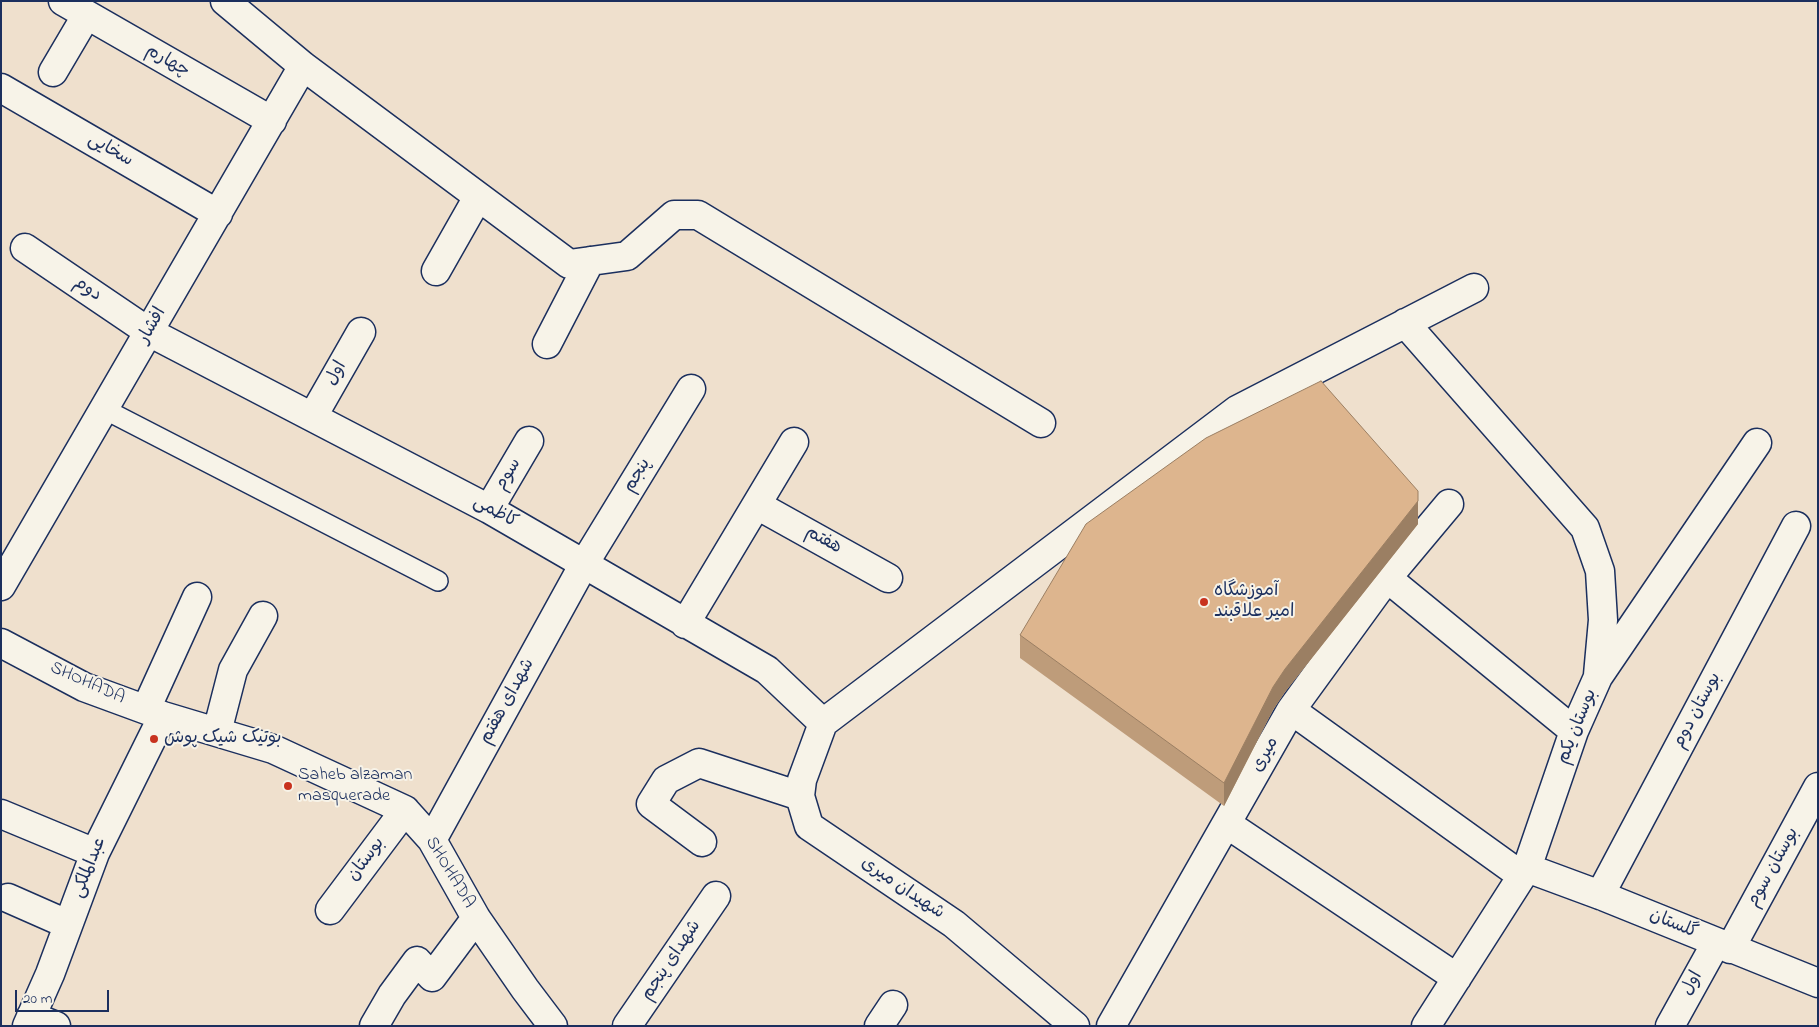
<!DOCTYPE html>
<meta charset="utf-8">
<style>
body{margin:0}
#map{position:relative;width:1819px;height:1027px;overflow:hidden;background:#efe0cd;font-family:"Indie Flower",sans-serif}
canvas{display:block}
.frame{position:absolute;inset:0;border:2px solid #1b2f5e;pointer-events:none}
.scale{position:absolute;left:15px;top:990px;width:94px;height:22px;box-sizing:border-box;border:2px solid #1b2f5e;border-top:0;padding-left:6px;font-size:15px;line-height:18px;white-space:nowrap;color:#1b2f5e;-webkit-text-stroke:4px #f7f3e8;paint-order:stroke}
</style>
<div id="map">
<canvas width="1819" height="1027"></canvas>
<div class="frame"></div>
<div class="scale">20 m</div>
</div>
<script>
const ctx = document.querySelector('canvas').getContext('2d');
ctx.lineJoin = 'round';
const toPath = rows => new Path2D(rows.map(r => 'M' + r).join(''));
function stroke(path, color, width, dash) { ctx.strokeStyle = color; ctx.lineWidth = width; ctx.lineCap = dash ? 'butt' : 'round'; ctx.setLineDash(dash || []); ctx.stroke(path); }
function fillPath(path, color) { ctx.fillStyle = color; ctx.fill(path, 'evenodd'); }
function drawText(font, color, halo, rows, align = 'center') {
  ctx.font = font + ' "Indie Flower","Playpen Sans Arabic",sans-serif'; ctx.lineWidth = 4; ctx.setLineDash([]); ctx.textBaseline = 'middle'; ctx.strokeStyle = halo; ctx.fillStyle = color; for (const [text, x, y, turn = 0] of rows) {
    ctx.save(); ctx.translate(x, y); ctx.rotate((+turn || 0) * Math.PI / 180); ctx.textAlign = isNaN(turn) ? turn : align; if (halo) ctx.strokeText(text, 0, 0); ctx.fillText(text, 0, 0); ctx.restore();
  }
}
const lane = toPath([
 [104,409,438,581]
]);
const street = toPath([
 [63,1,272,121],
 [225,1,303,66,569,264,627,256,674,215,698,215,1041,423],
 [53,72,86,16],
 [1,88,218,214],
 [25,248,149,332,489,509,767,670,823,723],
 [436,271,478,197],
 [1405,323,1585,528,1600,571,1603,620,1598,675],
 [547,344,590,261],
 [313,416,361,332],
 [757,505,888,578],
 [489,509,529,441],
 [1387,578,1574,731],
 [1,586,303,66],
 [685,624,794,442],
 [1,643,84,687,163,716,273,749,405,810,432,840,476,918,525,989,553,1026],
 [146,709,197,597],
 [1291,710,1522,876],
 [823,723,1237,410,1474,288],
 [823,723,802,780,800,796,809,826,954,924,1075,1026],
 [217,732,233,670,263,616],
 [1,814,95,853],
 [1227,824,1457,978],
 [432,840,584,564,691,389],
 [702,842,651,804,666,780,699,763,800,796],
 [1527,868,1600,895,1818,983],
 [1600,895,1796,526],
 [8,898,67,924],
 [330,910,405,810],
 [1730,949,1818,787],
 [31,1016,56,1026],
 [27,1026,50,974,95,853,163,716],
 [374,1026,392,995,417,961,432,977,476,918],
 [627,1026,716,896],
 [879,1026,893,1005],
 [1111,1026,1291,710,1387,578,1449,504],
 [1426,1026,1527,868,1574,731,1598,677,1757,443],
 [1670,1026,1716,943]
]);
stroke(lane, '#1b2f5e', 22);
stroke(street, '#1b2f5e', 31);
stroke(lane, '#f7f3e8', 19);
stroke(street, '#f7f3e8', 28);
fillPath(toPath([
 [1418,491,1418,524,1285,692,1273,710,1224,806,1020,658,1020,635]
]), '#be9c7a');
fillPath(toPath([
 [1418,501,1418,524,1285,692,1273,710,1224,806,1224,783,1273,687,1285,669]
]), '#9b7f63');
const building = toPath([
 [1321,381,1418,491,1418,501,1285,669,1273,687,1224,783,1020,635,1086,524,1206,438,1321,381]
]);
fillPath(building, '#ddb58e');
stroke(building, '#9b7f63', 1);
for (const [x, y, r, color] of [
 [1204,602,5,"#c8321e"],
 [154,739,5,"#c8321e"],
 [288,786,5,"#c8321e"]
]) { const dot = new Path2D(); dot.arc(x, y, r, 0, 2 * Math.PI); ctx.fillStyle = color; ctx.fill(dot); stroke(dot, '#f7f3e8', 2); }
drawText('18px', '#1b2f5e', '#f7f3e8', [
 ["چهارم",167,62,30],
 ["سخایی",110,151,30],
 ["دوم",87,290,34],
 ["افشار",153,326,-60],
 ["اول",337,374,-60],
 ["سوم",509,475,-60],
 ["پنجم",638,476,-59],
 ["کاظمی",495,513,29],
 ["هفتم",823,541,29],
 ["SHOHADA",87,684,24],
 ["شهدای هفتم",508,702,-61],
 ["بوستان دوم",1698,711,-62],
 ["بوستان یکم",1578,727,-68],
 ["میری",1266,755,-61],
 ["بوستان",367,860,-53],
 ["عبدالملکی",90,868,-68],
 ["بوستان سوم",1774,868,-61],
 ["SHOHADA",449,873,59],
 ["شهیدان میری",902,889,34],
 ["گلستان",1673,925,23],
 ["شهدای پنجم",672,961,-56],
 ["اول",1693,984,-61]
]);
drawText('18px', '#1b2f5e', '#f7f3e8', [
 ["آموزشگاه",1214,592],
 ["امیر علاقبند",1214,613],
 ["بوتیک شیک پوش",164,739],
 ["Saheb alzaman",298,776],
 ["masquerade",298,797]
], 'left');
</script>
